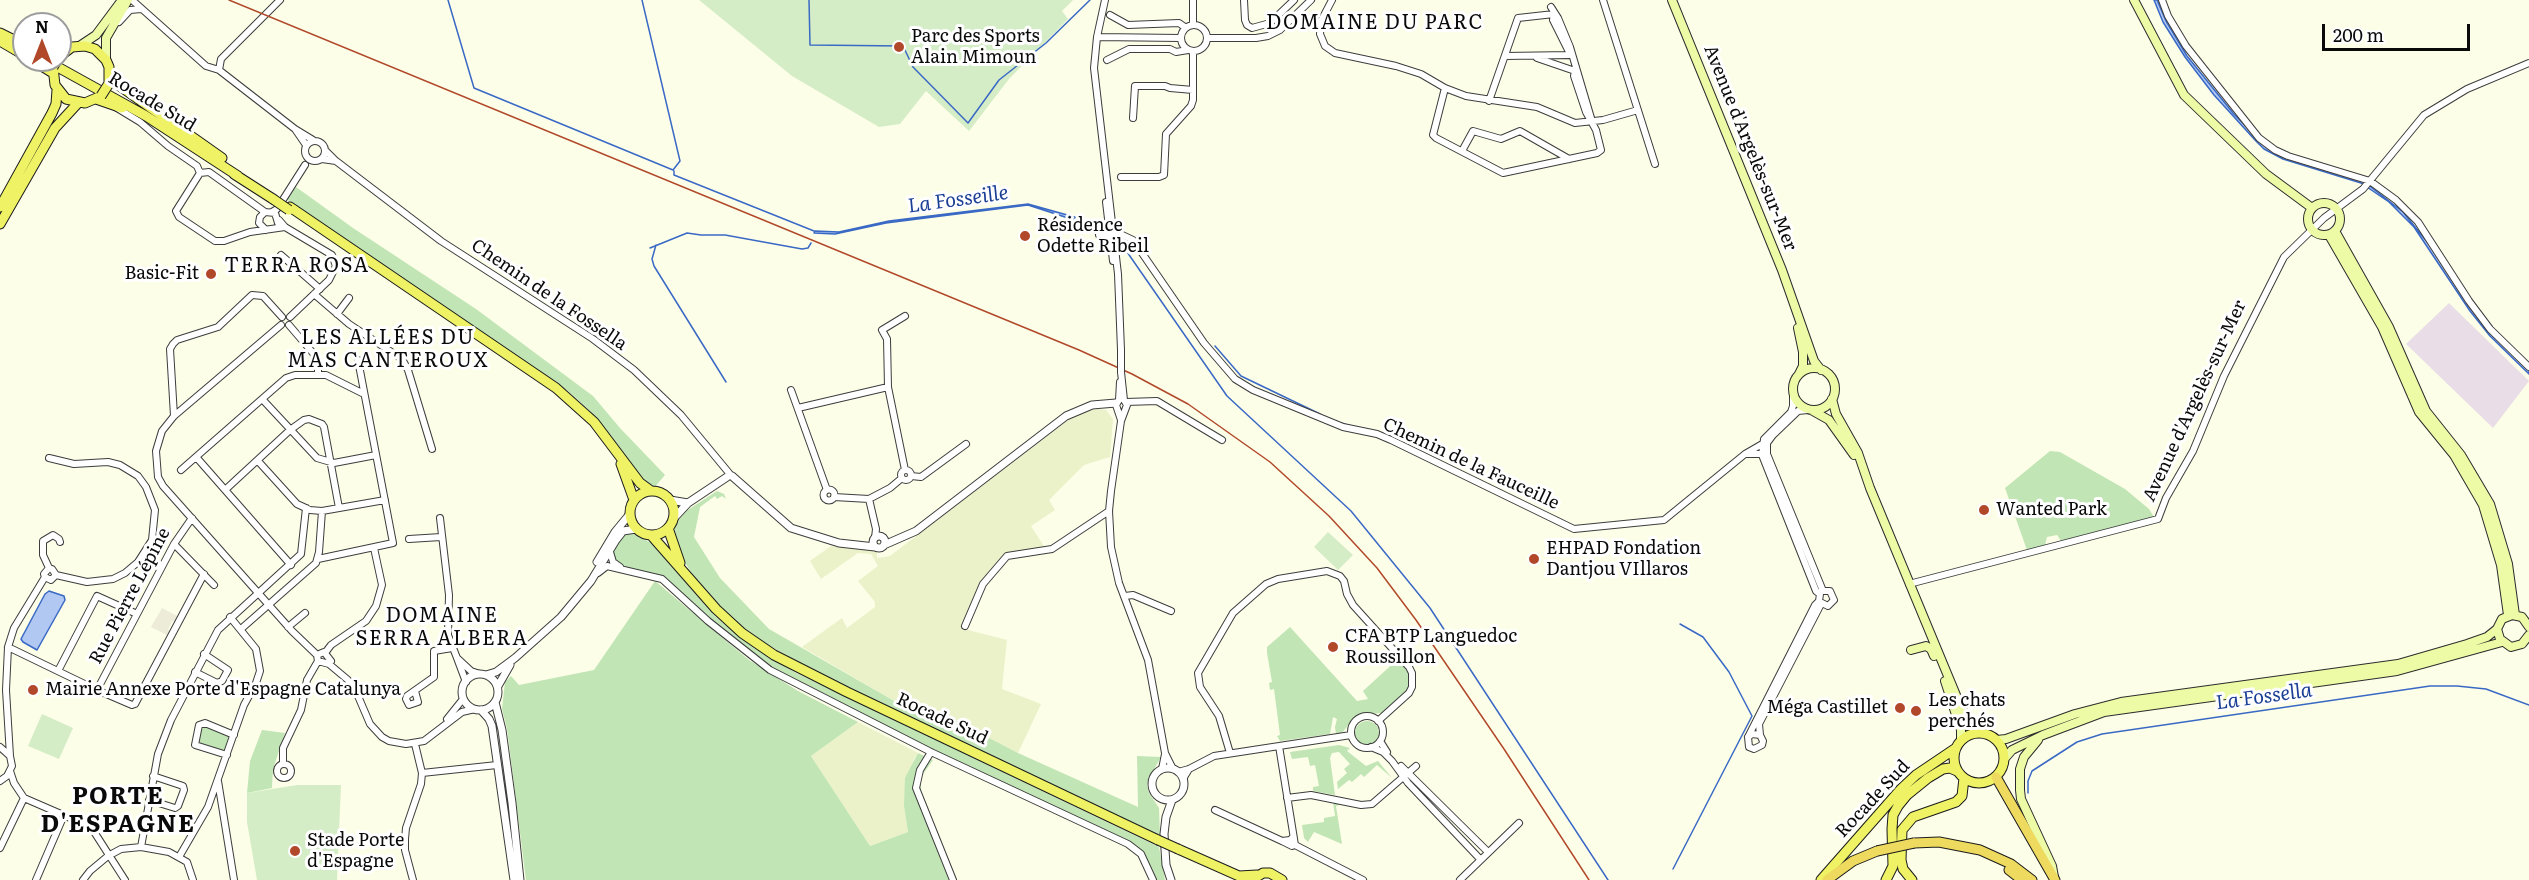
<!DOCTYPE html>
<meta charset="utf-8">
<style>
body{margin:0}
#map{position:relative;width:2529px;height:880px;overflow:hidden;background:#fcfee8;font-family:Literata,serif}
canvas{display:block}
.north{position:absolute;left:12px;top:12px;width:60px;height:60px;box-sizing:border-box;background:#fff;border:2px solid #9d9d9d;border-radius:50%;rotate:0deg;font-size:16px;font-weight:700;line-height:24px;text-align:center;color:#0a0a0a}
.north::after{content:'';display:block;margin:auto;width:21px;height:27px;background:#b2482a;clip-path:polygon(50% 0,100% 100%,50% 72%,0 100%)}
.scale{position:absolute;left:2322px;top:24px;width:148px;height:27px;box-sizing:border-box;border:3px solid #0a0a0a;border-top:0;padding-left:8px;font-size:18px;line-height:21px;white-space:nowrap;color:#0a0a0a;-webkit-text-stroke:4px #fff;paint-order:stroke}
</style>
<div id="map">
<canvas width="2529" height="880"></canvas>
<div class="north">N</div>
<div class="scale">200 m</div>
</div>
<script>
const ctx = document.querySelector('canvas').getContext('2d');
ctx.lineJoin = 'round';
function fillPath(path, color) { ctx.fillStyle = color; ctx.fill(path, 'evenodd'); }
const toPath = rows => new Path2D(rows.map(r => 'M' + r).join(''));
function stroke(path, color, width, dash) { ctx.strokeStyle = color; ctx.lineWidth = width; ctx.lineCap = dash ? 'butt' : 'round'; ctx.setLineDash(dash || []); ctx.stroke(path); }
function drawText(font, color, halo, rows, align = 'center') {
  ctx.font = font + ' Literata,serif'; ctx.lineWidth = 6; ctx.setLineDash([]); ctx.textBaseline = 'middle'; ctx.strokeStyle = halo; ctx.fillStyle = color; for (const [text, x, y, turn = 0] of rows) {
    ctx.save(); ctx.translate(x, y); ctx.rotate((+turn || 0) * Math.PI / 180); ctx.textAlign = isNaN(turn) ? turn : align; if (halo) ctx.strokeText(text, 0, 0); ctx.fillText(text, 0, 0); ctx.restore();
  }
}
fillPath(toPath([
 [2449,303,2529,381,2493,428,2406,344]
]), '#e9dee7');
fillPath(toPath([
 [1098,409,1106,410,1113,419,1110,457,1084,465,1049,500,1055,510,1031,526,1045,548,1017,551,1006,556,980,585,964,629,1007,640,1002,689,1041,704,1018,753,943,714,938,717,896,702,802,647,842,618,847,628,875,607,875,602,858,581,878,566,871,554,858,553,821,579,810,561,831,546,877,551,877,558,890,556,1071,418,1088,410],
 [858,722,918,753,914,759,904,806,908,832,870,846,811,756]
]), '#ebf2ca');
fillPath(toPath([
 [296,187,353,228,476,309,593,396,620,428,665,475,654,488,638,475,609,434,588,409,568,391,285,198],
 [2050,451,2060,452,2125,489,2149,509,2154,517,2061,541,2057,535,2047,537,2045,545,2027,550,2005,488],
 [717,491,724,494,726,499,722,496,717,499,715,496,700,507,694,537,720,578,769,629,896,702,938,717,943,714,1018,753,1138,807,1137,756,1161,757,1148,780,1147,786,1149,793,1159,808,1160,837,802,665,752,635,727,614,698,583,684,561,677,544,674,530,680,515],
 [625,533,633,533,651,543,716,617,748,643,796,673,1159,847,1165,880,1156,880,1144,852,1130,841,932,750,772,668,709,619,663,577,624,567,615,560,612,552],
 [655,581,749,660,798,691,858,722,811,756,870,846,908,832,904,806,905,778,918,753,933,760,921,777,921,794,957,880,526,880,507,729,502,709,505,682,511,676,519,685,594,670],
 [1290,627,1357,701,1368,699,1363,691,1398,659,1408,672,1410,678,1409,686,1404,694,1383,713,1363,714,1354,718,1342,733,1336,734,1335,727,1337,719,1333,717,1330,734,1280,741,1277,736,1280,735,1274,689,1270,690,1269,683,1272,682,1267,653,1267,647],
 '1355 733a12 12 0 1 1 24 0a12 12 0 1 1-24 0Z',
 [205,727,229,735,226,749,223,751,200,743,198,739,202,728],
 [262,730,285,733,273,769,272,788,247,793,250,761],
 [1339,745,1350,748,1347,751,1366,766,1378,761,1392,778,1377,765,1364,777,1361,774,1352,782,1349,780,1338,789,1337,782,1347,773,1344,769,1350,764,1339,752,1332,753,1330,758,1335,795,1313,791,1313,787,1319,786,1315,765,1310,766,1308,757,1292,759,1290,752],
 [1333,802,1342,804,1336,806,1342,844,1314,832,1308,842,1304,838,1302,825,1324,822,1324,818,1335,816]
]), '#c1e5b5');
fillPath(toPath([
 [699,0,1073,0,1062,11,1068,19,1009,79,969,131,926,91,900,124,879,127,792,76],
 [1328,532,1353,555,1338,570,1314,547],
 [42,714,73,728,59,759,28,746],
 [297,785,341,785,337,880,257,880,247,822,247,793]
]), '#d5edc6');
fillPath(toPath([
 [162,608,179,617,176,622,172,621,168,630,171,632,169,636,151,627]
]), '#ececd9');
const water = toPath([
 [2154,0,2157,0,2166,21,2187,56,2233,113,2266,147,2274,152,2362,180,2403,212,2432,248,2472,310,2492,335,2529,370,2529,374,2490,336,2470,311,2414,227,2389,202,2361,183,2283,159,2264,149,2255,140,2214,95,2185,57,2163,22,2154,0],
 [1028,204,1103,225,1068,218,1028,205,886,223,835,234,814,233,815,231,839,232,889,221,1028,204],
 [49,591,64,596,65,600,37,650,23,642,21,639,45,594,49,591]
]);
fillPath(water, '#b0c8f2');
stroke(water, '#3a69c5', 1.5);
stroke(toPath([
 [448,0,474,88,673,170],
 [642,0,680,161,673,170],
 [809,0,810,45,903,46,913,67,968,123,999,80,1046,43,1090,0],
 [674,171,674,175,814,231],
 [656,245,652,259,654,266,726,382],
 [650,248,687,233,701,235,725,235,802,249,808,248,811,243],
 [1125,249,1227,396,1351,511,1430,608,1608,880],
 [1215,346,1241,376,1320,414],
 [1341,423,1351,426],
 [2028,793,2028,781,2032,771,2077,742,2102,734,2430,686,2457,686,2486,689,2529,705],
 [1673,869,1752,716,1729,672,1703,637,1680,624]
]), '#3a69c5', 1.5);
const minor = toPath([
 [132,0,206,66,219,70,295,129],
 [1105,0,1097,37,1094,68,1118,274,1121,350],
 [1244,0,1245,20,1247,25,1252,28,1270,23,1294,0],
 [1332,0,1321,21,1320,34,1325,46,1335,53,1396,66,1421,74,1445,88,1466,96,1537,107,1575,123,1603,120,1638,110],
 [1603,0,1655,164],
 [2162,0,2168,16,2186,46,2259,138,2275,150,2288,156,2370,181,2396,200,2418,222,2469,301,2490,329,2529,367],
 [1551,7,1558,18,1570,47,1591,118],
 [1554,14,1553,20,1570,54],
 [1110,15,1128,25,1179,23,1186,28],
 [119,22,130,10,141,9],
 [1193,25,1193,0],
 '1181 38a13 13 0 1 1 26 0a13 13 0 1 1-26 0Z',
 [1097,37,1181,38],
 [1207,38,1256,38,1268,36,1280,30,1311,0],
 [1505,56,1570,55],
 [1537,58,1575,71],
 [1107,60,1129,49,1170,49,1176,52,1188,50],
 [219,70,221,59,280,0],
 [1445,88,1433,135,1436,138,1503,173,1597,153,1601,150,1596,130,1586,112,1574,76,1575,71],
 [1489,101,1518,18,1554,14],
 [117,108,140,122,168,146,197,166,200,173],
 [1133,118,1135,86,1165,86,1170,88,1193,90],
 '305 151a10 10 0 1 1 20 0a10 10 0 1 1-20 0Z',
 [306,145,295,129,313,140],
 [1462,151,1473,131,1501,139,1520,131,1569,159],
 [322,159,336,161,326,151],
 [336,161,441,241,593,339,634,370,681,415,729,473],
 [200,173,176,211,179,217,215,241,224,241,250,232,285,227],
 [200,173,209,172,265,212],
 [1121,177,1159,177,1164,175,1166,134,1191,106,1193,100,1193,51],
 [1106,202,1113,261],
 [272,212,277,209,305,165],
 [279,220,285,227,332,255,336,266,329,280,290,317],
 [266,230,259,223,260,217,265,212,275,213,278,223],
 [1099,235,1114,231,1133,240,1204,343,1235,379,1253,390,1343,427,1377,434,1391,440,1574,529,1664,520,1745,454],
 [281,255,320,289],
 [314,294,349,324,402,359,408,370,432,449],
 [337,314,349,298],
 [905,316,882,330,887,339,888,387,905,470],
 [281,325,174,416,162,431,156,451,158,477,163,486,292,631,317,655,318,661,329,664,348,680,358,696,370,724,382,737,389,741,406,744,424,741,462,712,475,709],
 [289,325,313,353,318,365,318,375],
 [1121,372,1124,400,1127,405,1121,421,1111,491,1109,511,1111,547,1119,583,1148,660,1165,753,1173,769],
 [1120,382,1119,400,1116,405,1121,420],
 [791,390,827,490],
 [263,400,317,458,334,463,376,455],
 [1126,402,1157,401,1222,440],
 [798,408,888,387],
 [1808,410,1798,411,1773,435,1767,443,1767,454,1823,591],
 [174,416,170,349,173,344,177,340,218,327,252,295,263,296,282,317],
 [1764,443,1745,454,1766,454],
 [49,458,74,464,108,462,120,465,138,476,146,487,155,510,152,540,138,562,125,573,113,579,87,582,56,575],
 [197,458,291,565],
 [258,461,297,504,310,510,322,511,385,500],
 '901 475a5 5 0 1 1 10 0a5 5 0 1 1-10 0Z',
 [181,470,286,378,295,375,326,375,364,394],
 [911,476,921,477,966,444],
 '823.5 495a5.5 5.5 0 1 1 11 0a5.5 5.5 0 1 1-11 0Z',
 [225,490,290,430,304,420,309,419,322,424,324,427,339,508],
 [834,497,869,499],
 [440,518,449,595,448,635,457,658],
 [875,538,876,529,869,499,890,488,902,478],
 [409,539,441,537],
 [174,544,214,585],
 [610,552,613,562,620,567],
 [318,559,393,543,358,360],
 [49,568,44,574,45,577,51,580,56,575,52,569,49,568,43,555,43,541,53,535,59,539,60,542],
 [598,573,607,566,662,579,708,621,770,670,931,752,1128,844,1141,854,1153,880],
 [1909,584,2158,519,2166,498,2193,451,2224,376,2284,257,2324,218,2363,189,2424,115,2467,89,2529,63],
 [1125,596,1133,595,1171,611],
 [1820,602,1828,606,1834,600,1830,591,1823,591],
 [965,626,983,584,1007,556,1052,549,1109,511],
 [288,627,305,613],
 [241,629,316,563,319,552,322,511],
 [8,647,97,690,132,705,135,704,204,574],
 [325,653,331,645,366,621,376,606,382,585,374,548],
 [317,655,324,652,331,661],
 [58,671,97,596,137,614],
 [195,672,217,683,222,681,228,670,204,654],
 [466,682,457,658,471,671,480,674],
 [97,690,174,544,192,518],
 [415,691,418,702,409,705,406,699,407,696,434,677,434,651,452,648],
 '1351 732a16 16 0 1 1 32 0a16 16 0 1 1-32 0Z',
 [447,719,463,699],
 [1760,735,1759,724,1821,604],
 [1748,737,1752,734,1760,735,1763,741,1762,745,1754,749,1749,747,1748,737,1815,605,1819,601,1820,594,1816,591,1762,455,1764,439,1791,412,1793,406,1793,395],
 [1380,741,1387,752],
 [1279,746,1295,845,1363,880],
 [0,747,10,756,12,766,7,776,0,781],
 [1371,747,1383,752,1392,761,1408,783,1480,859],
 [931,752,920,770,916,788,953,880],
 [1230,753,1219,716,1200,687,1198,673,1233,613,1266,584,1278,579,1327,571,1340,576,1344,581,1347,594,1353,605,1409,667,1412,673,1412,687,1409,693,1378,721],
 [227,755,195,745,199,725,205,723,234,735],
 [10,756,6,690,8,647,14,628,45,577],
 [283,763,283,748,301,710,307,680,318,661],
 '277 771a7 7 0 1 1 14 0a7 7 0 1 1-14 0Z',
 [1401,766,1488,852],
 [1162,769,1165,754],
 [10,771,14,783,24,798,91,827,125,880],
 [1178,772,1189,769,1214,756,1351,735],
 [422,773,497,765],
 [1183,779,1189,769],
 [218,781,234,880],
 [1287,798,1311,795,1361,805,1372,804,1416,766],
 [149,800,175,808,178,806,184,790,183,786,153,776],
 [1215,810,1282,841],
 [1293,837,1290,840,1282,841,1292,846,1295,845],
 [141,847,158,754,171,720,218,630,301,554,306,508],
 [0,848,24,798],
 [179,857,208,807,244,705,256,683,260,671,256,649,230,617],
 [36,880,64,815],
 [83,880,90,871,108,856,121,849,141,847,169,852,187,862,193,880],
 [413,880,405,850,405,839,406,828,421,784,422,773,415,744],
 [1460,880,1519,823]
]);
const tertiary = toPath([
 [732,476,791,528,839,543,875,547],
 [670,500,688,503],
 [674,518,688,503,727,477],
 '873 542a6 6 0 1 1 12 0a6 6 0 1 1-12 0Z',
 [884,545,916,531,1066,416,1092,405,1116,403],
 [597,562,615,532,629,515],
 '462 692a18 18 0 1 1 36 0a18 18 0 1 1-36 0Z',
 [486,675,496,672,515,658,561,617,591,581,616,540,623,531,636,529],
 [498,686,510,665],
 [495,702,502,730,512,803,520,880],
 [481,710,489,719,492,726,514,880],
 '1152 784a16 16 0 1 1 32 0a16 16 0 1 1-32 0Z',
 [1171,880,1166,865,1164,834,1166,817,1172,800]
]);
const secondary = toPath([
 [1672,0,1782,270,1814,361,1821,370],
 [2134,0,2184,95,2266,174,2312,208],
 [81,45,96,35,122,0],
 [106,60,106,38,128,0],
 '2308 219a16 16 0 1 1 32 0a16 16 0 1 1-32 0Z',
 [2335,231,2389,327,2426,411,2461,455,2490,504,2508,564,2515,615],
 [2329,235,2382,327,2419,412,2454,455,2483,505,2501,565,2508,615],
 [1798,328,1803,352,1803,366,1799,374],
 '1793 389a21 21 0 1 1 42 0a21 21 0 1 1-42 0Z',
 [1832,399,1836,414,1858,453,1870,488,1958,700,1969,724,1978,732],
 [1813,411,1829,420,1854,455],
 [2529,627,2522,617,2512,615,2502,619,2497,629,2500,639,2511,647,2522,644,2529,635],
 [1911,650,1926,646,1931,649,1934,656],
 [1945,681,1961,730,1961,740],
 [1997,740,2006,739,2075,714,2121,702,2398,664,2467,644,2487,637,2497,629],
 [2038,740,2024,757,2020,769,2020,790,2021,799,2052,866,2054,877],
 [2005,758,2012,750,2043,735,2104,712,2397,671,2502,642]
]);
const primary = toPath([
 [0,33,24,45],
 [0,41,24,55],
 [60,56,72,47,85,46,95,49,106,60,109,67,109,83],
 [32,60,53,73],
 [45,60,146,116,238,176],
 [53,67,55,85,66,99,85,103,99,97],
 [110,79,222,158],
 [96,99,122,108],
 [234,174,273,199],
 [0,207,52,113,56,104,57,90],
 [290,207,556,388,594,422,640,483,651,491],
 [0,224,55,128,78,103],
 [621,464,634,500],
 '630 513a22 22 0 1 1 44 0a22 22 0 1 1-44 0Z',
 [668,528,680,563],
 [651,535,716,609,742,633,774,655,847,692,1158,840],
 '1954 758a25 25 0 1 1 50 0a25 25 0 1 1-50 0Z',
 [1178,849,1239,876,1257,875],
 [1253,879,1263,873,1270,873,1282,880],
 [1821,880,1901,789,1916,775,1956,748],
 [1886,880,1893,866,1892,829,1893,815,1898,806,1907,795,1928,778,1943,769,1950,768,1957,771],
 [1912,880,1903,869,1901,860,1902,830,1913,817,1956,802,1962,796,1964,778]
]);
const trunk = toPath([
 [1996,777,2055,880],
 [1914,843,1939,842,1980,850,2011,864,2032,880],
 [2009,870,2022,880],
 [1827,880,1853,861,1877,851]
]);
stroke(minor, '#3d3d3d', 8);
stroke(tertiary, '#3d3d3d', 9);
stroke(secondary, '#2c2c2c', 10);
stroke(primary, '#1b1b1b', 11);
stroke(trunk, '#1b1b1b', 11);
stroke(minor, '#fff', 6);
stroke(tertiary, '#fff', 7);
stroke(secondary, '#eefba6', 8);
stroke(primary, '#eef264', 9);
stroke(trunk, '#eeda5e', 9);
stroke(toPath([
 [229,0,1079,350,1132,374,1188,404,1270,462,1329,516,1377,568,1416,620,1504,749,1589,880]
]), '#b2482a', 1.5);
const minorBridge = toPath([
 [1121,350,1121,372]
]);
const primaryBridge = toPath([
 [53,67,57,60],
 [101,96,108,85],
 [273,199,289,210],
 [1158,840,1178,849]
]);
const trunkBridge = toPath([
 [1877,851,1914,843]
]);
stroke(minorBridge, '#3d3d3d', 8, []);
stroke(primaryBridge, '#1b1b1b', 11, []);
stroke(trunkBridge, '#1b1b1b', 11, []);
stroke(minorBridge, '#fff', 6);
stroke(primaryBridge, '#eef264', 9);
stroke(trunkBridge, '#eeda5e', 9);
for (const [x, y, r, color] of [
 [899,47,6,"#b2482a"],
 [1025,236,6,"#b2482a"],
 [211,274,6,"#b2482a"],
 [1984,510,6,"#b2482a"],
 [1534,559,6,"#b2482a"],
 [1333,647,6,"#b2482a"],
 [33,690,6,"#b2482a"],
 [1900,708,6,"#b2482a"],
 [1916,711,6,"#b2482a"],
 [295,851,6,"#b2482a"]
]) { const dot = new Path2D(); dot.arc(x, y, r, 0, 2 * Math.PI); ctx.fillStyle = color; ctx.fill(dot); stroke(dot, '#fff', 2); }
drawText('18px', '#0a0a0a', '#fff', [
 ["Parc des Sports",911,37],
 ["Alain Mimoun",911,58],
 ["Résidence",1037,226],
 ["Odette Ribeil",1037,247],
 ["Basic-Fit",199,274,"right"],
 ["Wanted Park",1996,510],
 ["EHPAD Fondation",1546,549],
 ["Dantjou VIllaros",1546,570],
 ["CFA BTP Languedoc",1345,637],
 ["Roussillon",1345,658],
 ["Mairie Annexe Porte d'Espagne Catalunya",45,690],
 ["Les chats",1928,701],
 ["perchés",1928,722],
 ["Méga Castillet",1888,708,"right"],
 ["Stade Porte",307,841],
 ["d'Espagne",307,862]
], 'left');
drawText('18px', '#0a0a0a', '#fff', [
 ["Rocade Sud",152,102,31],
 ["Avenue d'Argelès-sur-Mer",1750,148,68],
 ["Chemin de la Fossella",549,295,34],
 ["Avenue d'Argelès-sur-Mer",2195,401,-65],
 ["Chemin de la Fauceille",1471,464,25],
 ["Rue Pierre Lépine",130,596,-62],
 ["Rocade Sud",942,719,25],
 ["Rocade Sud",1873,799,-47]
]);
ctx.letterSpacing = '1.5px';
drawText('20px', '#0a0a0a', '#fff', [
 ["DOMAINE DU PARC",1375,23],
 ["TERRA ROSA",297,266],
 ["LES ALLÉES DU",388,338],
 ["MAS CANTEROUX",388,361],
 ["DOMAINE",442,616],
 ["SERRA ALBERA",442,639]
]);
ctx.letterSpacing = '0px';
drawText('italic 20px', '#1b3f94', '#fff', [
 ["La Fosseille",958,200,-8],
 ["La Fossella",2264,697,-8]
]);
ctx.letterSpacing = '1.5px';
drawText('bold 24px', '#0a0a0a', '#fff', [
 ["PORTE",118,797],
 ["D'ESPAGNE",118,825]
]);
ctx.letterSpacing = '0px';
</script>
